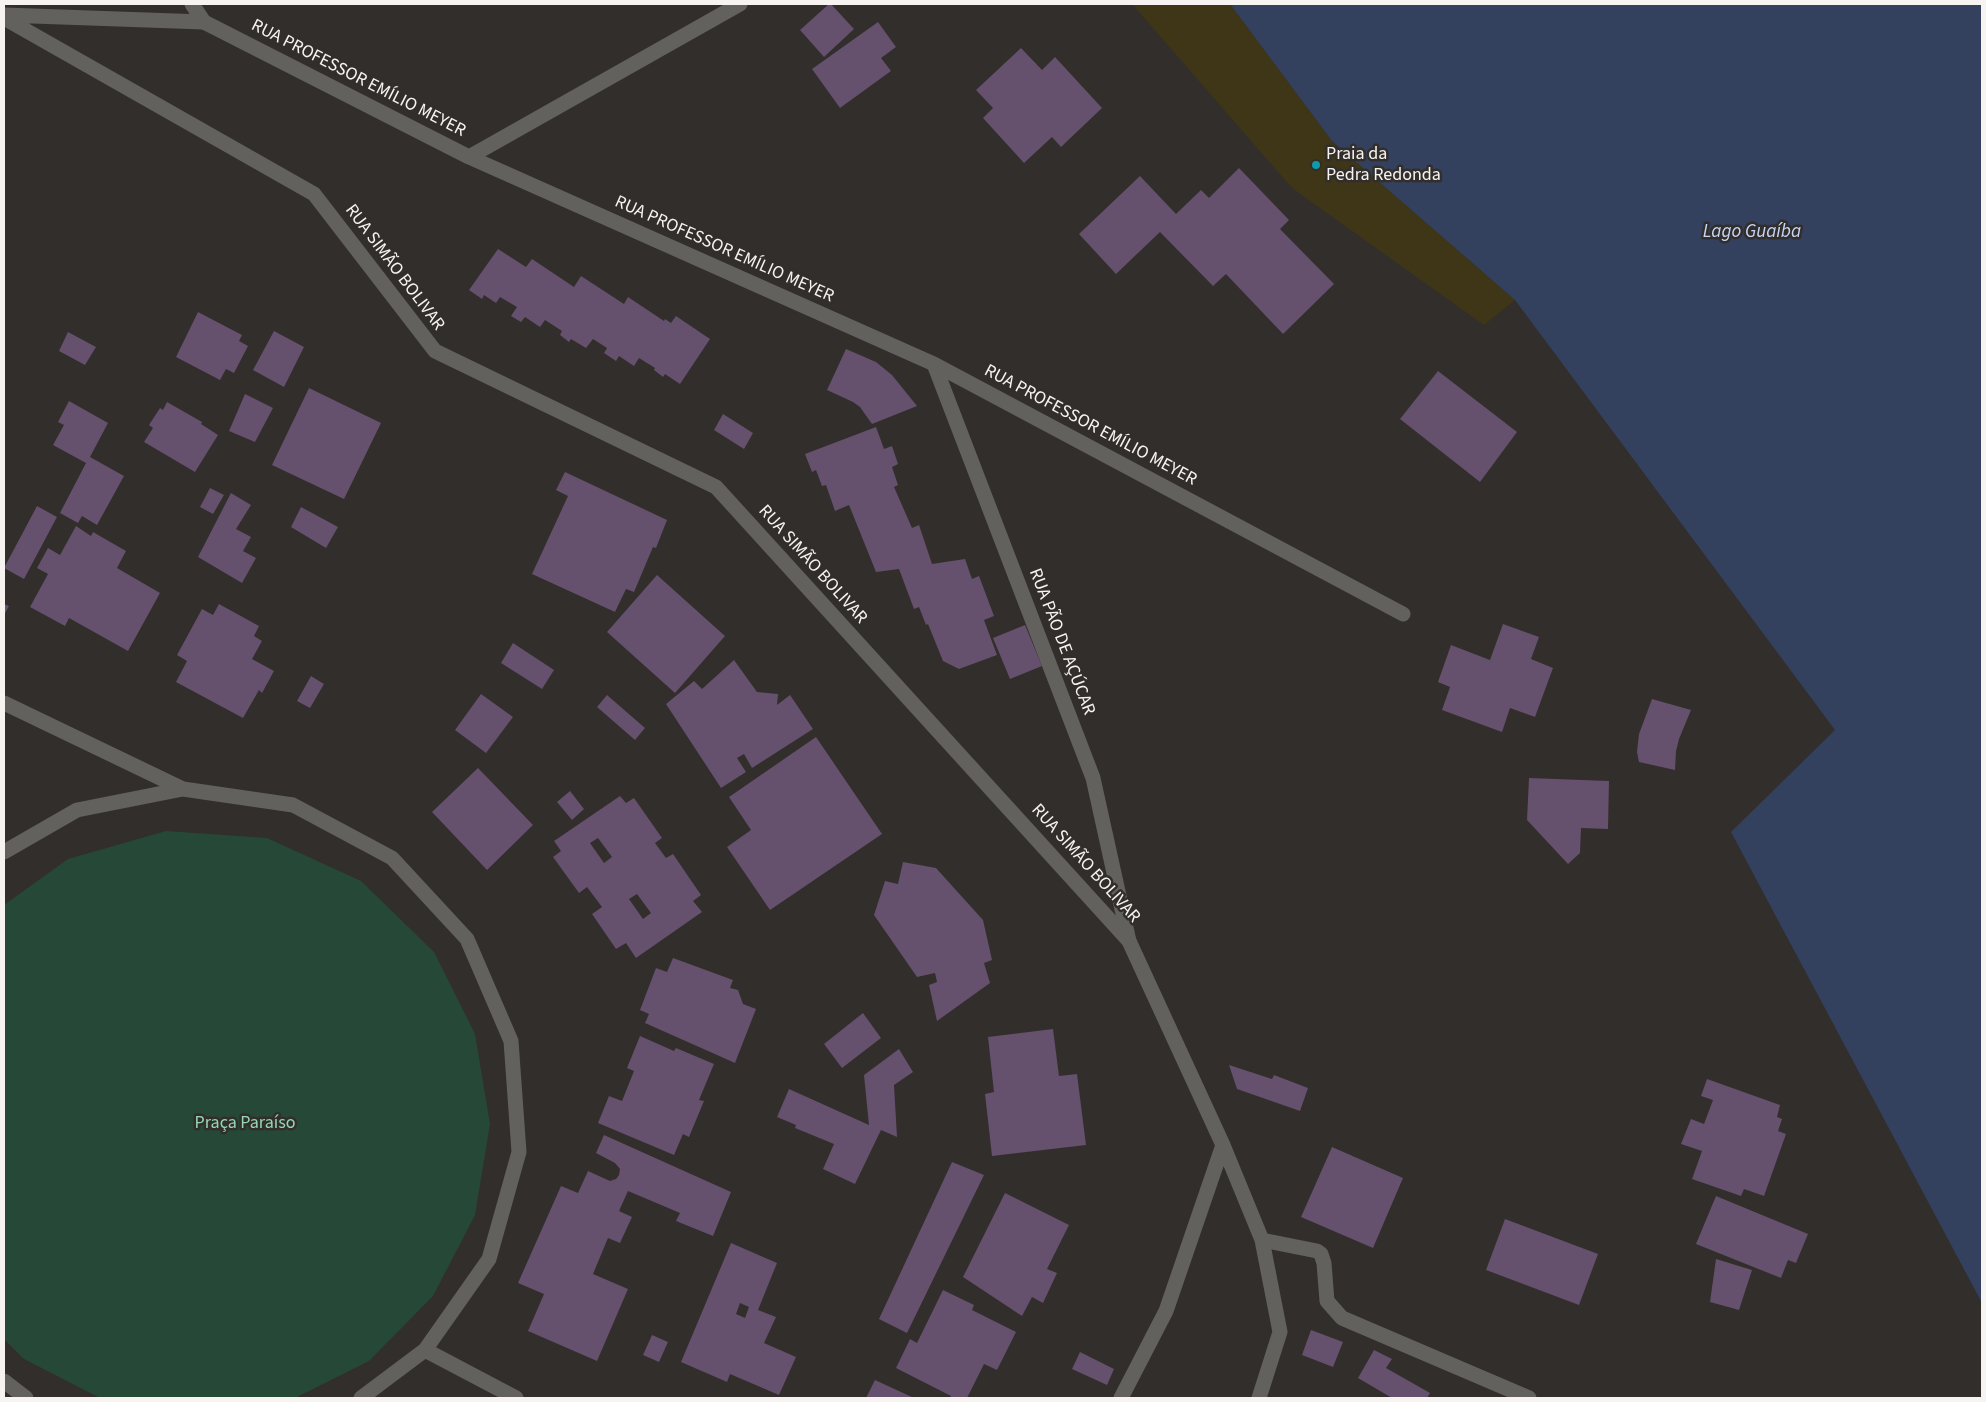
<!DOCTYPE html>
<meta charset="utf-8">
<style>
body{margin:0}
#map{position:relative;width:1986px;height:1402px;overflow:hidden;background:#322e2b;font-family:"Source Sans 3",sans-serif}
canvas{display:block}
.frame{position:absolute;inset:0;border:5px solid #f6f3f1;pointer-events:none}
</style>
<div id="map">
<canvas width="1986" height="1402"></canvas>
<div class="frame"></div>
</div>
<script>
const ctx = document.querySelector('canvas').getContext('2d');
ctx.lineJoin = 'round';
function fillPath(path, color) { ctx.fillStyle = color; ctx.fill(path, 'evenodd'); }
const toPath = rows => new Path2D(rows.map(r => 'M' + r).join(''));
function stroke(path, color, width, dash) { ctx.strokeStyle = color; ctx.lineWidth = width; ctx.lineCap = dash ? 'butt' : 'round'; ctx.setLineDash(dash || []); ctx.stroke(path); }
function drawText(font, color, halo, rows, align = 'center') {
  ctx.font = font + ' "Source Sans 3",sans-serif'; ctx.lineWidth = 5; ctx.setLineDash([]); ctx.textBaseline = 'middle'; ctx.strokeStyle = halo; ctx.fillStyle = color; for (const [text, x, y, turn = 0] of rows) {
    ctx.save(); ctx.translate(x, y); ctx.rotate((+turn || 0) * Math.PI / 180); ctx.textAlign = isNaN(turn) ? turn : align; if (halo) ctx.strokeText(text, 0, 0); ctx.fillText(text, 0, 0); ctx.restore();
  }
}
fillPath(toPath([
 [166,831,267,838,361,881,434,952,475,1034,490,1124,475,1215,433,1296,369,1361,295,1398,100,1398,24,1359,4,1339,4,905,68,859]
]), '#264837');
fillPath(toPath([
 [1132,4,1230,4,1332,141,1515,300,1484,325,1292,188]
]), '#3e3616');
fillPath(toPath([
 [1230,4,1982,4,1982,1303,1731,832,1835,730,1515,300,1332,141]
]), '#33415e');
fillPath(toPath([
 [829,4,831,4,854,29,824,57,800,30],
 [878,22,896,47,881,58,891,71,840,108,812,69],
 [1021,48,1042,70,1055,57,1102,108,1061,147,1052,137,1024,163,983,118,993,108,976,90],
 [1239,168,1289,220,1280,229,1334,284,1283,334,1226,274,1213,286,1160,232,1116,274,1079,234,1140,176,1176,214,1201,190,1209,198],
 [498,249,526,267,532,259,574,287,581,276,624,304,628,297,664,321,665,319,671,323,676,316,710,339,680,384,665,374,663,377,654,370,655,368,639,358,634,366,619,356,616,361,604,353,607,348,593,339,586,348,571,339,569,342,560,335,562,331,545,320,540,327,525,317,521,322,511,316,517,307,500,297,496,303,484,295,482,299,469,290],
 [198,312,242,335,239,341,248,346,234,373,226,369,220,380,176,357],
 [274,331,304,347,284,387,253,370],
 [68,332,96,347,85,365,59,351],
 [846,349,876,362,892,375,917,406,872,424,860,407,853,402,827,390],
 [1438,371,1517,432,1480,482,1400,419],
 [309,388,381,423,344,499,272,465],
 [245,394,273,408,255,442,229,431],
 [69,401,108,423,90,457,124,476,97,525,82,516,78,523,60,513,86,463,53,445,64,425,58,422],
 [167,402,202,422,201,424,218,435,195,472,144,442,153,428,149,425,160,408,163,410],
 [723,414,753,433,744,449,714,430],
 [876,427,884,449,892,446,898,464,892,467,898,485,894,487,912,528,919,525,932,564,965,559,972,579,979,576,994,616,984,620,997,655,959,669,943,661,928,624,926,625,919,607,914,609,899,569,876,572,849,505,835,511,826,485,822,486,816,470,812,472,805,454],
 [565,472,667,520,656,548,653,547,634,592,626,589,615,612,532,574,568,496,556,490],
 [210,488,224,495,213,514,200,507],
 [231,493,251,505,236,529,251,537,243,551,256,558,242,583,198,557],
 [37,506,57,517,24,579,4,568],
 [301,507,338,527,326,548,291,527],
 [76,526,91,536,93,532,126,551,117,568,160,593,128,651,69,618,65,626,30,607,48,574,37,568,48,548,60,555],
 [657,575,725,636,675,693,607,632],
 [4,604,9,606,4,615],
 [219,604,259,626,254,636,262,641,252,659,274,671,262,693,259,690,243,718,176,682,187,661,177,655,202,609,213,615],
 [1503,624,1539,637,1531,659,1553,668,1535,717,1510,708,1502,732,1442,710,1450,687,1438,682,1451,645,1490,660],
 [1025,625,1042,666,1010,679,993,638],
 [513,643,554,670,542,689,501,663],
 [734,660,757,692,778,694,777,705,790,695,813,729,752,768,744,754,737,758,746,772,721,788,666,704,694,681,702,689],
 [311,676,324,684,310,708,297,701],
 [481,694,513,717,486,753,455,730],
 [607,695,645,728,635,740,597,707],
 [1652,699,1691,710,1679,739,1676,751,1675,770,1639,762,1637,752,1639,734],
 [816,737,882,834,770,910,727,847,751,830,729,797],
 [478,768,533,825,487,870,432,812],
 [1529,778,1609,781,1608,829,1581,828,1580,853,1568,864,1527,820],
 [570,791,584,809,572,820,557,802],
 [620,796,626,803,634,798,662,838,655,843,666,858,673,854,701,895,693,901,702,912,636,958,626,943,616,949,592,914,602,907,587,887,579,893,553,857,561,851,554,841],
 [598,838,612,857,604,863,590,843],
 [637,894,651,913,643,919,629,899],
 [903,862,936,868,983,920,992,960,984,963,990,983,937,1021,929,985,937,982,935,973,917,977,874,915,885,881,898,884],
 [673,958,733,980,730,988,738,990,743,1004,756,1009,735,1063,645,1023,649,1014,640,1010,656,968,667,972],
 [863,1013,881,1038,842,1068,824,1044],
 [1053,1029,1059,1076,1077,1074,1086,1145,992,1156,985,1094,994,1092,988,1037],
 [640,1036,674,1051,676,1048,714,1064,699,1100,704,1101,689,1137,683,1134,674,1155,598,1123,609,1096,622,1101,634,1071,627,1068],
 [899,1049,913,1072,894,1085,897,1137,881,1130,855,1184,823,1169,834,1144,795,1128,796,1125,777,1117,789,1089,869,1125,864,1075],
 [1229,1065,1272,1079,1274,1075,1308,1088,1300,1111,1237,1089],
 [1707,1079,1780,1105,1777,1117,1782,1119,1778,1131,1786,1134,1764,1196,1744,1189,1741,1196,1692,1179,1702,1151,1681,1144,1691,1119,1704,1124,1713,1100,1701,1096],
 [604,1135,731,1192,713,1236,676,1221,680,1213,628,1191,619,1211,632,1217,620,1243,608,1238,593,1274,628,1289,597,1361,528,1331,544,1294,518,1283,561,1186,578,1193,588,1171,610,1181,616,1179,619,1175,620,1169,615,1163,596,1153],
 [1332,1147,1403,1178,1373,1248,1301,1217],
 [952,1162,984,1175,907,1333,879,1319],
 [1005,1193,1069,1225,1047,1269,1057,1273,1043,1303,1032,1297,1022,1316,963,1277],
 [1716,1196,1808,1234,1796,1263,1788,1260,1781,1278,1696,1244],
 [1505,1219,1598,1254,1579,1305,1486,1270],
 [731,1243,777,1263,758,1310,776,1317,764,1343,796,1357,779,1395,730,1374,727,1382,681,1362],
 [740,1303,749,1307,745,1318,736,1314],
 [1716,1259,1752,1270,1739,1310,1710,1302],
 [943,1290,974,1305,972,1310,1016,1332,997,1370,984,1364,967,1398,950,1398,951,1396,896,1368,910,1339,917,1343],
 [1311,1330,1343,1342,1333,1367,1302,1355],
 [652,1335,668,1342,659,1362,643,1355],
 [1374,1350,1392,1359,1386,1368,1430,1393,1427,1398,1392,1398,1358,1378],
 [1080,1352,1114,1369,1107,1385,1072,1369],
 [875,1380,914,1398,866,1398]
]), '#65506d');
stroke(toPath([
 [192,4,204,22,469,157,934,364,1403,614],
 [469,157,740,4],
 [934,364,1093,778,1129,941]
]), '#62615e', 15);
stroke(toPath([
 [4,15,204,22],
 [4,18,314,194,435,351,716,487,1129,941,1223,1145,1166,1311,1121,1398],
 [4,703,183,789,293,805,392,858,467,939,511,1041,519,1152,489,1259,425,1350,361,1398],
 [4,852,77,810,183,789],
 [1223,1145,1262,1240,1280,1332,1259,1398],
 [1262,1240,1317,1251,1321,1254,1324,1263,1327,1301,1342,1318,1529,1398],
 [425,1350,516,1398],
 [4,1381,26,1398]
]), '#62615e', 15);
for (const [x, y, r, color] of [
 [1316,165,5,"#0f9aa8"]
]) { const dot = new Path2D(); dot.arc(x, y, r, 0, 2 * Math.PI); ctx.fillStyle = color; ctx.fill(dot); stroke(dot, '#322e2b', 2); }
drawText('18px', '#f6f3f1', '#322e2b', [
 ["RUA PROFESSOR EMÍLIO MEYER",358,79,27],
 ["RUA PROFESSOR EMÍLIO MEYER",724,250,24],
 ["RUA SIMÃO BOLIVAR",394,268,53],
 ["RUA PROFESSOR EMÍLIO MEYER",1090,426,28],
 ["RUA SIMÃO BOLIVAR",812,565,48],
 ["RUA PÃO DE AÇÚCAR",1061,642,69],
 ["RUA SIMÃO BOLIVAR",1085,864,48]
]);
drawText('18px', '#f6f3f1', '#322e2b', [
 ["Praia da",1326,155],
 ["Pedra Redonda",1326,176]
], 'left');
drawText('18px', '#95d7b4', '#322e2b', [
 ["Praça Paraíso",245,1124]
]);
drawText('italic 19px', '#c6d7f9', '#322e2b', [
 ["Lago Guaíba",1752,233]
]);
</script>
